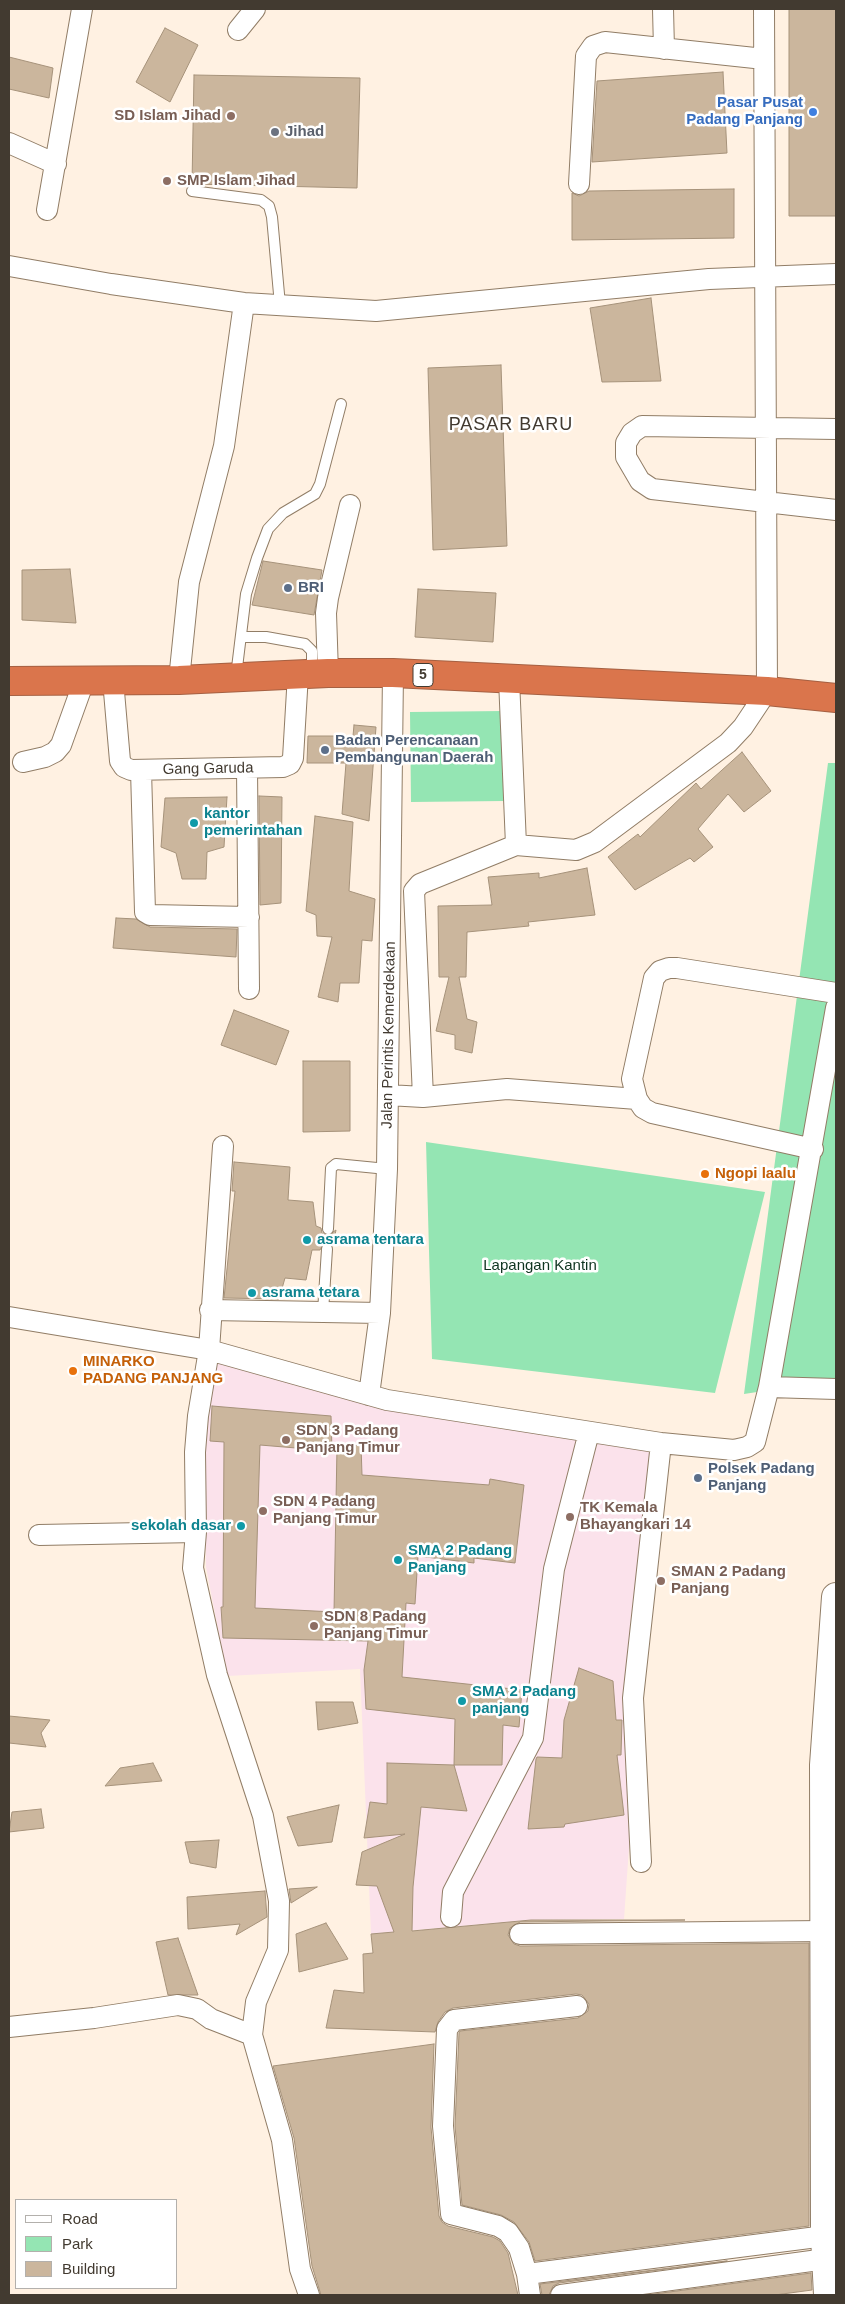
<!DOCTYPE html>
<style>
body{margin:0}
#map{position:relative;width:845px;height:2304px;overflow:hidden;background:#fff1e2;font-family:Arial,sans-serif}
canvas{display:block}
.frame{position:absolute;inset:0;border:10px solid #423a30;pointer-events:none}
.legend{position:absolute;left:15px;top:2199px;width:162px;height:90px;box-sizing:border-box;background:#fff;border:1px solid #b3b0ac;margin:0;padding:6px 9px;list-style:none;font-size:15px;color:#423a30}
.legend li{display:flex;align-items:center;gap:10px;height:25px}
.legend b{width:25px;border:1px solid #b3b0ac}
</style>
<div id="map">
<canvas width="845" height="2304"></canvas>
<div class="frame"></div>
<ul class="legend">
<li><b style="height:6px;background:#fff"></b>Road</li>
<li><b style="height:14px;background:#94e5b3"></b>Park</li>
<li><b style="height:14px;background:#cbb69d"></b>Building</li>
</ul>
</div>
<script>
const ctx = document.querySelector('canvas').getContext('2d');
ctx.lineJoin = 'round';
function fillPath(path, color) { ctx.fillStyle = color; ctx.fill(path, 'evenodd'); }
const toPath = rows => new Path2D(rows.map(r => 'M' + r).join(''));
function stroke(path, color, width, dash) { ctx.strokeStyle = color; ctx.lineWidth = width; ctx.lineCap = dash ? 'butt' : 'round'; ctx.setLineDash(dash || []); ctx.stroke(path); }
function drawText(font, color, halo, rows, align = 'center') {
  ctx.font = font + ' Arial,sans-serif'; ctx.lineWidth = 5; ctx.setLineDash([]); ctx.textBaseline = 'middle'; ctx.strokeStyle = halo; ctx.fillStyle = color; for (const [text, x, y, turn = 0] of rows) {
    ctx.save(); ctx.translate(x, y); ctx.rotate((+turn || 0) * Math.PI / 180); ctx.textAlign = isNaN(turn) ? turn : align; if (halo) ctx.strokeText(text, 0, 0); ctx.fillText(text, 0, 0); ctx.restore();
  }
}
fillPath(toPath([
 [215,1362,657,1445,624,1919,531,1920,371,1934,360,1669,227,1676,206,1567,205,1417]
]), '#fbe2eb');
fillPath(toPath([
 [504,711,504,801,411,802,410,712],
 [828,763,836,763,836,1380,744,1394],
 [426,1142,765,1192,715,1393,432,1359]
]), '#94e5b3');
const building = toPath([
 [789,9,836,9,836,216,789,216,789,9],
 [165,28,198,45,170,102,136,82,165,28],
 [9,57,53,68,49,98,9,89,9,57],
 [723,72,727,153,592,162,597,81,723,72],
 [194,75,360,78,357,188,192,184,194,75],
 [734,189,734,238,572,240,572,193,579,196,589,191,734,189],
 [651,298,661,381,602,382,590,308,651,298],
 [501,365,507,546,433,550,428,368,501,365],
 [263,561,322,570,314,615,252,605,263,561],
 [70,569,76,623,22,620,22,570,70,569],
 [418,589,496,593,493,642,415,637,418,589],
 [354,725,376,727,369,821,342,814,346,763,307,763,308,736,353,736,354,725],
 [742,752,771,791,744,812,728,794,698,829,713,847,694,862,690,858,635,890,608,857,638,834,640,837,696,783,701,789,742,752],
 [259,796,282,797,281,903,260,905,259,796],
 [227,797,224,847,207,852,206,879,182,879,176,853,161,847,165,798,227,797],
 [315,816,353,822,349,891,375,899,372,941,362,940,359,983,340,983,338,1002,318,997,332,937,317,936,316,915,306,911,315,816],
 [587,868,595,915,528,922,529,926,467,932,466,977,459,977,467,1019,477,1022,472,1053,455,1049,455,1035,436,1031,449,977,439,977,438,906,492,905,488,877,539,873,539,878,587,868],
 [116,918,136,919,150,927,237,929,236,957,113,948,116,918],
 [234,1010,289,1031,276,1065,221,1045,234,1010],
 [303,1061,350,1061,350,1131,303,1132,303,1061],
 [234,1162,290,1167,288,1200,313,1202,316,1226,321,1228,322,1233,327,1236,336,1230,333,1245,324,1243,320,1250,312,1250,306,1280,285,1278,279,1299,224,1298,235,1191,232,1191,234,1162],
 [212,1406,331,1416,332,1451,260,1445,255,1608,334,1612,337,1447,361,1445,362,1475,489,1485,490,1479,524,1485,515,1563,474,1558,474,1563,418,1556,415,1604,406,1603,402,1677,522,1690,519,1727,503,1725,502,1765,454,1765,455,1719,366,1709,364,1670,368,1641,223,1638,221,1607,223,1607,224,1442,210,1441,212,1406],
 [579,1668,613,1681,616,1720,622,1720,621,1755,617,1755,624,1815,565,1824,564,1827,528,1829,536,1759,537,1757,562,1758,564,1720,579,1668],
 [316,1702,353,1702,358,1723,318,1730,316,1702],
 [9,1716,50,1720,41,1733,46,1747,9,1743,9,1716],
 [153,1763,162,1781,105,1786,120,1768,153,1763],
 [387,1763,454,1765,467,1811,421,1807,413,1887,412,1931,531,1920,685,1920,520,1922,510,1928,508,1935,514,1944,520,1946,809,1943,809,2226,535,2261,529,2242,514,2222,501,2215,462,2205,455,2126,459,2033,460,2031,578,2018,588,2011,589,2004,582,1995,576,1994,453,2008,445,2012,438,2022,435,2032,326,2028,334,1990,364,1993,363,1954,373,1953,371,1934,394,1932,377,1886,356,1885,362,1852,405,1834,364,1838,370,1802,387,1804,387,1763],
 [339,1805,332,1842,298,1846,287,1817,339,1805],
 [41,1809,44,1828,9,1832,12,1812,41,1809],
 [219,1840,216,1868,190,1863,185,1842,219,1840],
 [317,1887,291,1903,289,1889,317,1887],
 [265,1891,267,1917,236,1935,240,1924,188,1929,187,1897,265,1891],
 [326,1923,348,1959,299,1972,296,1934,326,1923],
 [178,1938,186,1961,198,1995,168,1995,156,1942,178,1938],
 [434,2044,431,2127,439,2216,442,2222,448,2226,493,2237,500,2241,508,2253,518,2295,321,2295,312,2266,294,2138,273,2066,434,2044],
 [727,2261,559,2283,553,2286,549,2295,542,2295,540,2284,727,2261],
 [811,2273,812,2290,775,2295,647,2295,811,2273]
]);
fillPath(building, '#cbb69d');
stroke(building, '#a6927a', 1);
const lane = toPath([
 [192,191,261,200,269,206,272,217,280,305],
 [242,637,266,637,305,644,312,651,312,673],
 [236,676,246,594,257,558,268,529,283,513,315,494,320,484,341,404],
 [328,1229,331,1168,336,1164,387,1169],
 [323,1312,327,1249]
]);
const street = toPath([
 [663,9,664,49],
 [238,30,255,9],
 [9,143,56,164],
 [579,184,586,56,593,46,605,42,764,59],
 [47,210,82,9],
 [9,266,111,284,244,303,376,311,709,279,836,274],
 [836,429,642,426,632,433,626,443,626,457,640,481,652,489,836,510],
 [328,673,326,613,328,598,350,505],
 [509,679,516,845],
 [113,680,120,761,124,767,131,770,283,767,290,764,293,758,298,674],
 [179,680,189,582,224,446,244,303],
 [23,762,45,757,55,752,61,745,84,681],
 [247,768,249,989],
 [141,770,145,912,150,915,249,917],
 [388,1095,423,1097,414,891,420,884,516,845,576,850,595,842,728,743,743,727,767,691,764,9],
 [423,1097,507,1089,637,1099],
 [223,1146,209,1350,198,1416,195,1452,196,1532,193,1568,217,1675,263,1816,279,1901,278,1950,256,2002,252,2035],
 [813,1149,652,1113,643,1108,637,1099,632,1079,654,978,660,971,669,968,677,968,836,993],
 [210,1310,380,1313],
 [9,1317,209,1350,387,1400,661,1443,734,1450,747,1447,755,1442,769,1387,836,1008],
 [769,1387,836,1389],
 [369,1395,380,1313,387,1169,393,673],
 [39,1535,196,1532],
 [641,1862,633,1698,661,1443],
 [451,1917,453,1892,533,1738,554,1569,589,1432],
 [520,1934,824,1931],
 [9,2027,94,2018,178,2005,197,2009,211,2019,252,2035,282,2140,300,2269,309,2295],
 [527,2274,825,2236],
 [530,2295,527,2274,519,2248,508,2232,498,2226,451,2214,443,2126,447,2029,454,2020,577,2006],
 [561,2295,826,2259]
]);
const secondary = toPath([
 [828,2295,825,2236,824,1765,836,1597]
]);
const highway = toPath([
 [9,681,179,680,328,673,393,673,767,691,836,698]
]);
stroke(lane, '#917d66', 12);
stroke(street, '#917d66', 22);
stroke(secondary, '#917d66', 30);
stroke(highway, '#a56042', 30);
stroke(lane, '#fff', 10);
stroke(street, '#fff', 20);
stroke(secondary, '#fff', 28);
stroke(highway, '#da754c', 28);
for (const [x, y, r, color] of [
 [813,112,5,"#3f7fe0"],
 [231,116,5,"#8d6e63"],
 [275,132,5,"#6b7280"],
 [167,181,5,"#8d6e63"],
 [288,588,5,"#5c6f8a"],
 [325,750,5,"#5c6f8a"],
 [194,823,5,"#0f9aa8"],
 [705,1174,5,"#e8710a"],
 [307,1240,5,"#0f9aa8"],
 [252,1293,5,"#0f9aa8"],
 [73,1371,5,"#e8710a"],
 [286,1440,5,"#8d6e63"],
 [698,1478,5,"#5c6f8a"],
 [263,1511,5,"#8d6e63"],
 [570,1517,5,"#8d6e63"],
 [241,1526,5,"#0f9aa8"],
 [398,1560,5,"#0f9aa8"],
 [661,1581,5,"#8d6e63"],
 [314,1626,5,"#8d6e63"],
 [462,1701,5,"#0f9aa8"]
]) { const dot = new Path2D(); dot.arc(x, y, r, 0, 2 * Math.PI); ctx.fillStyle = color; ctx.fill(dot); stroke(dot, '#fff', 2); }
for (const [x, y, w] of [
 [423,675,20]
]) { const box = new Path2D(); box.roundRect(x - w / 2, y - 11.5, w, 23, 4); ctx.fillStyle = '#fff'; ctx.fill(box); stroke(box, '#423a30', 1); }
drawText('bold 14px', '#423a30', null, [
 ["5",423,675]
]);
drawText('bold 15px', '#366cbe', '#fff', [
 ["Pasar Pusat",803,103],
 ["Padang Panjang",803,120]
], 'right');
drawText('bold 15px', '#785e54', '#fff', [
 ["SD Islam Jihad",221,116,"right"],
 ["SMP Islam Jihad",177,181],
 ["SDN 3 Padang",296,1431],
 ["Panjang Timur",296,1448],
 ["SDN 4 Padang",273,1502],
 ["Panjang Timur",273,1519],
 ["TK Kemala",580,1508],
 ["Bhayangkari 14",580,1525],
 ["SMAN 2 Padang",671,1572],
 ["Panjang",671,1589],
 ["SDN 8 Padang",324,1617],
 ["Panjang Timur",324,1634]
], 'left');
drawText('bold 15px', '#5b616d', '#fff', [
 ["Jihad",285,132]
], 'left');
drawText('bold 15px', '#4e5e75', '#fff', [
 ["BRI",298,588],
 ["Badan Perencanaan",335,741],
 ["Pembangunan Daerah",335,758],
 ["Polsek Padang",708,1469],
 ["Panjang",708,1486]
], 'left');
drawText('15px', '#423a30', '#fff', [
 ["Gang Garuda",208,769,-1],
 ["Jalan Perintis Kemerdekaan",389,1035,-89]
]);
drawText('bold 15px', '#0d838f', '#fff', [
 ["kantor",204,814],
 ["pemerintahan",204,831],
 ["asrama tentara",317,1240],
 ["asrama tetara",262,1293],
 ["sekolah dasar",231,1526,"right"],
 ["SMA 2 Padang",408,1551],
 ["Panjang",408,1568],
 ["SMA 2 Padang",472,1692],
 ["panjang",472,1709]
], 'left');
drawText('bold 15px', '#c56008', '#fff', [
 ["Ngopi laalu",715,1174],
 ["MINARKO",83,1362],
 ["PADANG PANJANG",83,1379]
], 'left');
drawText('15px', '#0f3420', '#fff', [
 ["Lapangan Kantin",540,1266]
]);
ctx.letterSpacing = '1px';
drawText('18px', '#423a30', '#fff', [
 ["PASAR BARU",511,425]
]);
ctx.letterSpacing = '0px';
</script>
